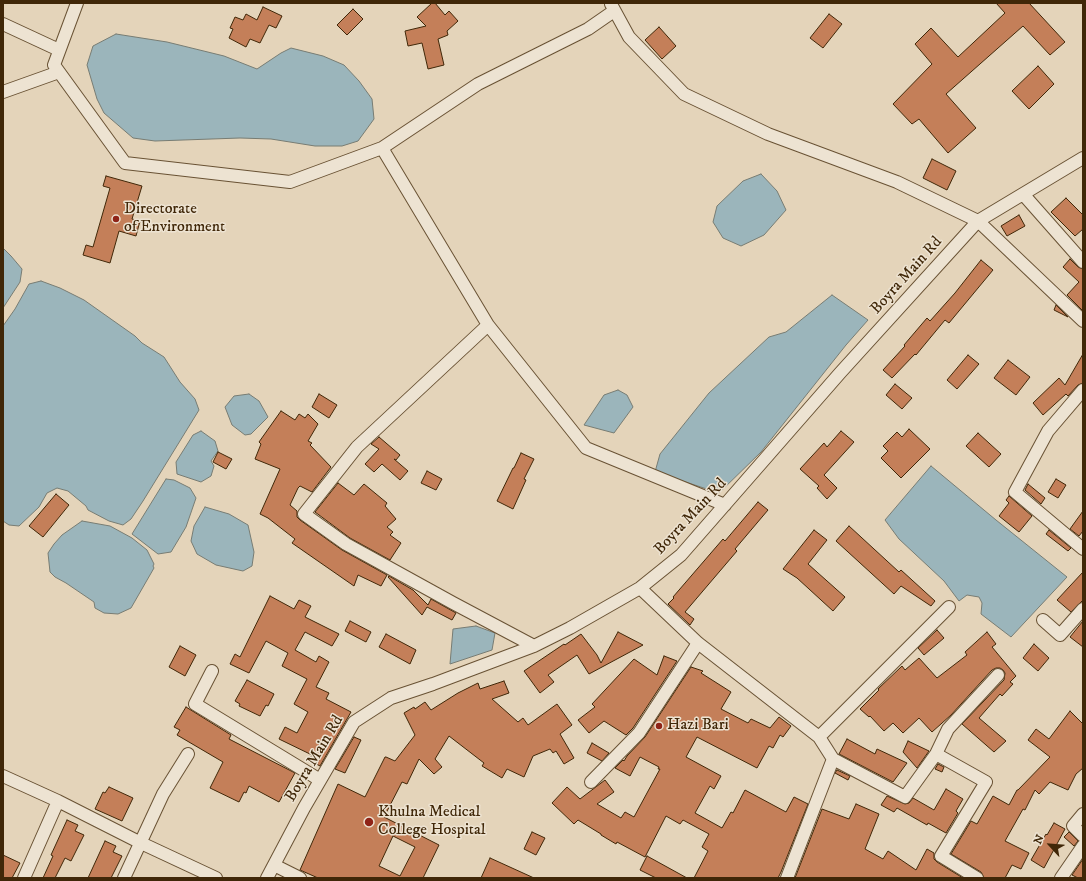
<!DOCTYPE html>
<style>
body{margin:0}
#map{position:relative;width:1086px;height:881px;overflow:hidden;background:#e4d4ba;font-family:"IM FELL DW Pica",serif}
canvas{display:block}
.frame{position:absolute;inset:0;border:4px solid #402708;pointer-events:none}
.north{position:absolute;left:1030px;top:825px;width:40px;height:40px;-webkit-text-stroke:3px #ede3d2;paint-order:stroke;rotate:296deg;font-size:11px;font-weight:700;line-height:16px;text-align:center;color:#402708}
.north::after{content:'';display:block;margin:auto;width:14px;height:18px;background:#402708;clip-path:polygon(50% 0,100% 100%,50% 72%,0 100%)}
</style>
<div id="map">
<canvas width="1086" height="881"></canvas>
<div class="frame"></div>
<div class="north">N</div>
</div>
<script>
const ctx = document.querySelector('canvas').getContext('2d');
ctx.lineJoin = 'round';
function fillPath(path, color) { ctx.fillStyle = color; ctx.fill(path, 'evenodd'); }
const toPath = rows => new Path2D(rows.map(r => 'M' + r).join(''));
function stroke(path, color, width, dash) { ctx.strokeStyle = color; ctx.lineWidth = width; ctx.lineCap = dash ? 'butt' : 'round'; ctx.setLineDash(dash || []); ctx.stroke(path); }
function drawText(font, color, halo, rows, align = 'center') {
  ctx.font = font + ' "IM FELL DW Pica",serif'; ctx.lineWidth = 3; ctx.setLineDash([]); ctx.textBaseline = 'middle'; ctx.strokeStyle = halo; ctx.fillStyle = color; for (const [text, x, y, turn = 0] of rows) {
    ctx.save(); ctx.translate(x, y); ctx.rotate((+turn || 0) * Math.PI / 180); ctx.textAlign = isNaN(turn) ? turn : align; if (halo) ctx.strokeText(text, 0, 0); ctx.fillText(text, 0, 0); ctx.restore();
  }
}
const water = toPath([
 [116,34,167,42,224,56,257,69,281,53,291,48,323,56,344,65,359,81,372,99,374,119,358,141,342,146,315,146,271,139,240,138,155,141,133,138,104,113,97,99,87,65,93,46,116,34],
 [761,174,777,191,786,210,764,235,741,246,723,238,713,222,717,206,743,181,761,174],
 [3,248,11,256,22,269,20,282,3,308,3,248],
 [41,281,60,288,84,300,135,336,142,343,164,357,180,382,195,399,199,410,143,501,131,519,123,525,109,521,88,510,86,506,68,491,57,488,47,493,39,507,19,526,9,525,3,521,3,326,15,309,29,284,41,281],
 [832,295,868,320,846,345,761,452,719,493,655,472,660,454,709,393,769,337,786,332,832,295],
 [618,390,627,395,633,407,614,433,584,425,604,395,618,390],
 [249,394,259,401,268,417,251,434,245,435,232,425,225,407,234,396,249,394],
 [201,431,215,441,218,451,211,461,214,466,211,476,201,482,177,474,176,462,193,435,201,431],
 [931,466,996,520,1067,577,1011,637,981,614,982,603,979,597,967,595,959,601,944,581,899,539,885,520,931,466],
 [166,479,174,480,190,488,196,498,186,527,171,552,158,554,132,534,166,479],
 [205,507,229,514,248,525,254,552,252,566,243,571,216,565,197,554,191,541,194,526,205,507],
 [82,521,110,526,132,538,147,550,154,564,153,566,154,568,131,608,118,614,104,613,95,608,94,602,66,583,55,577,50,572,48,553,54,544,62,535,82,521],
 [476,626,495,633,492,650,450,664,453,629,476,626]
]);
fillPath(water, '#9bb5bb');
stroke(water, '#777c73', 1);
const building = toPath([
 [432,3,435,3,445,15,449,11,458,21,447,31,448,35,438,39,444,65,428,69,422,43,408,46,405,31,426,26,417,17,432,3],
 [996,3,1029,3,1065,42,1050,55,1023,26,946,94,976,128,948,153,919,119,912,124,893,104,932,64,915,44,931,28,958,57,1005,13,996,3],
 [263,7,282,16,276,28,269,25,260,43,250,39,246,47,229,38,233,29,230,28,235,17,243,20,246,14,257,20,263,7],
 [353,9,363,19,347,35,337,25,353,9],
 [829,14,842,24,823,48,810,38,829,14],
 [659,27,676,46,662,59,645,40,659,27],
 [1038,66,1054,84,1029,109,1012,91,1038,66],
 [932,159,956,171,947,190,923,178,932,159],
 [106,176,142,186,132,219,140,221,136,236,119,231,110,263,83,255,86,245,93,247,110,188,103,186,106,176],
 [1066,198,1083,215,1083,229,1075,236,1051,212,1066,198],
 [1019,215,1025,226,1007,236,1001,226,1019,215],
 [1070,259,1078,267,1083,269,1083,311,1067,295,1079,282,1063,267,1070,259],
 [981,260,993,270,949,323,945,320,916,355,915,354,892,378,883,370,905,346,904,345,927,318,930,321,955,293,981,260],
 [1056,305,1068,317,1054,310,1056,305],
 [1083,354,1083,383,1078,385,1068,396,1066,394,1043,415,1033,403,1059,378,1065,385,1083,354],
 [968,355,979,364,957,389,947,380,968,355],
 [1008,360,1030,377,1016,395,994,378,1008,360],
 [895,384,912,398,902,409,886,395,895,384],
 [319,394,337,405,329,418,312,407,319,394],
 [281,411,295,420,299,414,305,418,308,414,318,424,308,441,312,443,310,445,331,467,312,492,300,486,298,488,290,505,297,511,297,517,300,520,342,550,387,575,381,586,358,575,354,586,292,543,295,539,268,518,260,514,280,469,255,459,261,444,259,442,281,411],
 [909,429,930,449,901,478,881,458,888,451,883,446,897,432,902,437,909,429],
 [841,431,854,442,824,475,837,488,827,499,817,488,819,486,800,469,824,443,827,447,841,431],
 [978,433,1001,454,989,467,966,446,978,433],
 [379,437,400,455,396,460,394,459,408,471,400,480,382,464,374,472,365,464,379,449,371,444,379,437],
 [218,452,232,459,226,469,213,462,218,452],
 [521,453,534,459,524,479,526,480,513,509,497,501,513,468,514,468,521,453],
 [427,471,442,479,436,490,421,483,427,471],
 [1056,479,1066,485,1058,498,1048,492,1056,479],
 [338,483,354,495,364,484,387,503,385,506,396,519,387,527,393,532,390,535,401,543,390,560,350,538,315,512,338,483],
 [1028,484,1045,498,1041,504,1025,490,1028,484],
 [56,494,69,505,43,537,29,526,56,494],
 [1009,496,1032,516,1019,532,999,516,1009,503,1006,500,1009,496],
 [758,502,768,510,735,549,737,551,685,612,694,619,690,625,668,604,674,598,673,597,723,539,725,541,758,502],
 [1083,511,1083,531,1079,536,1070,529,1083,511],
 [849,526,899,572,901,570,935,601,931,606,901,586,894,594,836,541,849,526],
 [814,530,827,540,808,564,845,597,833,611,797,578,783,569,814,530],
 [1049,530,1071,548,1068,551,1046,534,1049,530],
 [1083,572,1083,600,1071,612,1057,600,1083,572],
 [389,576,413,590,428,605,431,599,456,613,452,620,427,607,422,615,388,577,389,576],
 [270,596,294,609,299,600,311,606,305,617,339,634,332,646,305,632,295,650,316,662,319,656,329,662,316,687,329,693,326,699,351,712,320,766,309,760,312,755,279,739,285,727,297,733,308,712,294,704,307,679,282,666,288,653,266,641,249,673,230,664,235,654,240,657,270,596],
 [350,621,371,632,366,642,345,631,350,621],
 [1083,621,1083,647,1070,637,1083,621],
 [937,630,944,638,924,655,918,648,937,630],
 [618,632,643,645,589,674,577,655,548,675,554,682,540,693,524,671,564,644,565,645,581,634,597,655,601,663,618,632],
 [987,632,996,644,992,647,1016,676,1010,682,1013,684,1002,696,1000,694,979,718,1006,741,994,752,962,724,1004,680,1005,673,1003,670,1000,668,996,668,992,670,951,715,932,732,919,718,903,733,893,723,884,731,870,716,869,717,860,709,879,690,878,689,902,666,905,670,919,658,937,678,967,655,965,652,987,632],
 [386,634,416,650,410,664,379,647,386,634],
 [1034,644,1049,658,1038,671,1023,658,1034,644],
 [180,646,196,655,185,676,169,667,180,646],
 [664,656,677,661,633,728,626,735,604,721,589,733,578,720,595,707,592,704,634,659,657,675,664,656],
 [691,667,703,671,701,673,731,692,721,709,748,723,751,719,770,728,779,717,791,726,783,737,780,735,773,748,769,746,757,768,697,737,686,757,721,776,714,789,710,786,695,813,722,828,731,812,733,813,745,790,786,812,794,797,808,804,781,872,778,878,694,878,708,851,702,847,709,834,683,820,680,824,666,816,645,857,617,842,616,844,601,835,601,834,578,820,574,824,552,803,567,787,580,799,605,780,614,792,597,804,621,818,625,812,634,817,660,769,658,769,659,767,640,757,630,776,615,768,623,760,624,761,627,756,645,737,691,667],
 [247,680,274,694,268,706,266,705,260,716,239,706,240,704,235,701,247,680],
 [504,681,509,693,492,699,518,722,523,718,528,725,557,704,572,725,560,734,574,758,564,764,556,751,553,753,550,749,533,756,524,777,507,769,502,778,482,766,484,763,449,736,435,759,442,767,434,774,419,759,407,784,402,782,384,817,439,845,423,878,318,878,300,870,338,784,365,797,385,757,386,757,395,761,415,735,404,713,414,707,415,709,425,702,431,710,458,693,478,683,480,689,504,681],
 [393,836,415,847,400,876,379,866,393,836],
 [186,707,231,735,229,739,295,773,279,802,249,786,246,793,244,792,239,802,210,788,223,762,177,735,180,730,174,727,186,707],
 [1070,711,1083,724,1083,768,1076,774,1068,790,1050,782,1039,794,1035,790,1025,810,1023,809,1005,841,1029,853,1021,869,1012,865,1005,878,984,878,981,872,951,854,971,821,977,824,993,796,1009,805,1017,790,1018,790,1050,757,1028,740,1036,729,1049,739,1070,711],
 [354,737,361,740,345,773,335,769,354,737],
 [847,739,875,754,877,749,907,763,893,782,839,754,847,739],
 [908,741,929,751,917,768,903,752,908,741],
 [592,743,609,753,602,761,587,753,592,743],
 [938,764,944,767,942,772,935,769,938,764],
 [837,770,850,776,848,780,835,773,837,770],
 [109,787,133,798,122,821,95,809,103,792,105,793,109,787],
 [946,789,963,799,956,811,958,813,946,833,928,823,927,825,897,808,894,812,881,805,887,796,905,804,909,803,913,798,934,810,946,789],
 [856,804,879,814,865,849,883,859,888,851,916,870,927,849,934,853,934,859,937,862,963,878,795,878,822,809,849,819,856,804],
 [67,820,78,825,75,831,84,835,71,861,65,858,55,878,43,878,53,856,51,855,67,820],
 [1054,823,1065,829,1044,868,1031,860,1046,834,1047,835,1054,823],
 [532,832,545,838,536,855,524,849,532,832],
 [1069,832,1078,841,1074,846,1064,837,1069,832],
 [105,841,116,846,113,852,122,856,111,878,88,878,105,841],
 [3,855,20,863,12,878,3,878,3,855],
 [647,856,687,878,656,878,640,870,647,856],
 [490,858,534,878,481,878,490,858],
 [1083,859,1083,878,1078,878,1072,875,1083,859]
]);
fillPath(building, '#c47f59');
stroke(building, '#402708', 1);
const minor = toPath([
 [77,3,54,65,125,163,290,182,382,148,478,84,588,29,614,11],
 [611,4,629,37,684,94,768,134,897,182,978,221,1083,321],
 [3,24,59,50],
 [3,92,59,72],
 [382,148,488,325,357,447,304,514,346,544,453,603,534,646],
 [1023,194,1083,262],
 [488,325,586,448,725,505],
 [1083,390,1048,431,1015,492,1083,549],
 [640,588,698,643,819,737,833,759,905,797,936,754,986,782,941,856,977,878],
 [1043,620,1060,635,1083,609],
 [212,671,195,704,320,780],
 [819,737,949,607],
 [936,754,948,729,998,675],
 [3,776,58,801,141,843,216,878],
 [591,782,639,733,698,643],
 [1083,814,1073,826,1083,836],
 [274,865,300,878],
 [24,878,58,801],
 [124,878,163,794,188,754],
 [267,878,304,808,354,722,391,698,433,684,534,646,570,628,640,588,681,555,840,373,978,221,1083,158],
 [787,878,833,759],
 [1061,878,1083,846]
]);
stroke(minor, '#695234', 14);
stroke(minor, '#ede3d2', 12);
for (const [x, y, r, color] of [
 [116,219,4,"#8f2418"],
 [659,726,4,"#8f2418"],
 [369,822,5,"#8f2418"]
]) { const dot = new Path2D(); dot.arc(x, y, r, 0, 2 * Math.PI); ctx.fillStyle = color; ctx.fill(dot); stroke(dot, '#ede3d2', 1.5); }
drawText('16px', '#402708', '#ede3d2', [
 ["Directorate",124,210],
 ["of Environment",124,228],
 ["Hazi Bari",667,726],
 ["Khulna Medical",378,813],
 ["College Hospital",378,831]
], 'left');
drawText('16px', '#402708', '#ede3d2', [
 ["Boyra Main Rd",907,276,-48],
 ["Boyra Main Rd",691,517,-47],
 ["Boyra Main Rd",315,759,-59]
]);
</script>
